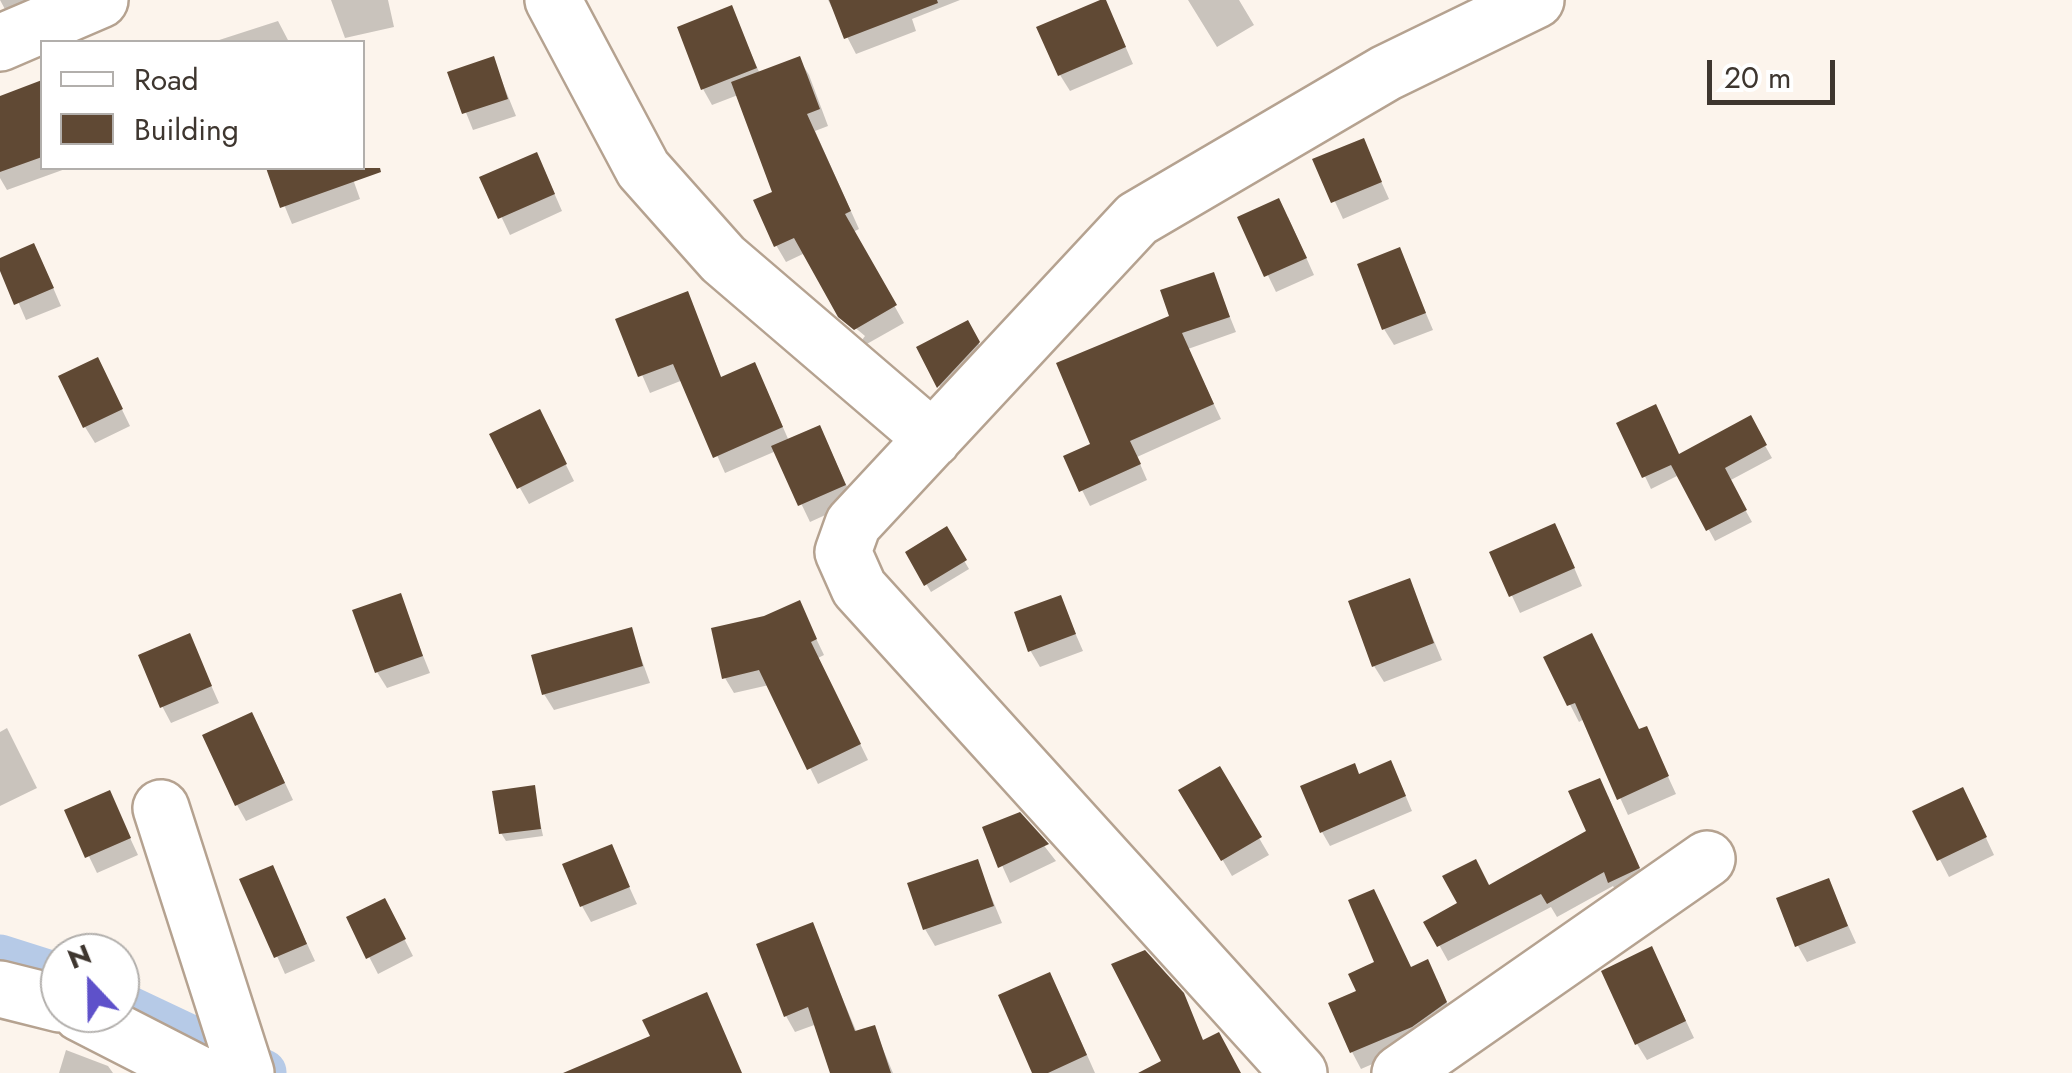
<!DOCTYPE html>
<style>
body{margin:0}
#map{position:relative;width:2072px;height:1073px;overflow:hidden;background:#fcf4ec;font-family:Jost,sans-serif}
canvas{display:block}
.legend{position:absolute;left:40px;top:40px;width:325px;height:130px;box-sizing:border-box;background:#fff;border:2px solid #b2afac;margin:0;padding:12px 18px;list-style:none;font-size:30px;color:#3e362f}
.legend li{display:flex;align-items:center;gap:20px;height:50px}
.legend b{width:50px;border:2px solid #b2afac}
.north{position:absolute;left:40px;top:933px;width:100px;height:100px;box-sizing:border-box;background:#fff;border:2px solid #b2afac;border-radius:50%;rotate:338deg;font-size:28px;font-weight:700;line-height:40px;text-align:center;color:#3e362f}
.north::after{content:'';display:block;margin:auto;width:35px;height:45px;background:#5e51ca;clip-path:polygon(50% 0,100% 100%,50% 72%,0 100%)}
.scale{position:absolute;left:1707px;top:60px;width:128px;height:45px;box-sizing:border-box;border:5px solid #3e362f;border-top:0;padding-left:12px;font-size:30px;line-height:35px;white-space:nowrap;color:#3e362f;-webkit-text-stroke:8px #fff;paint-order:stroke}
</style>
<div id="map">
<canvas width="2072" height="1073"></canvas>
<ul class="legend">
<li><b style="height:12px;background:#fff"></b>Road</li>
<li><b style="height:28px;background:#604934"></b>Building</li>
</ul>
<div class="north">N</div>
<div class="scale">20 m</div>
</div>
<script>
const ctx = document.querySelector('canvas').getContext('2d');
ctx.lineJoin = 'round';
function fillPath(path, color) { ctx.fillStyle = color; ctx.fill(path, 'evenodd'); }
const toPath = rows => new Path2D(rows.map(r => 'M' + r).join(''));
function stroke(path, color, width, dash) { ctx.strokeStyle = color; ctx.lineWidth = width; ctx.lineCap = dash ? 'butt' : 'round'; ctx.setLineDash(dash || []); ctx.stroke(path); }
fillPath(toPath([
 [0,0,42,0,7,13],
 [331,0,388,0,394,27,345,38],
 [828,0,960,0,912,19,916,31,856,54],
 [1188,0,1239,0,1254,25,1217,47],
 [731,8,760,74,799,59,809,75,828,126,815,131,859,229,853,232,904,323,865,345,851,334,848,328,862,340,865,336,840,315,805,253,786,262,776,245,775,193,738,95,712,105,703,89],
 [1113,18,1133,64,1070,91,1060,75],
 [278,21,289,42,213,42],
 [493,59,516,116,473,130,450,73],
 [35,86,42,98,42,168,68,168,7,190,0,178,0,99],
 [1363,141,1389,199,1343,219,1316,161],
 [269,168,349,168,360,199,292,224],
 [545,172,562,211,510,235,483,178],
 [1288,217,1314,275,1276,292,1240,218],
 [1399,250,1433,330,1394,345,1384,329],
 [0,260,42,262,61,306,26,320],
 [1213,275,1236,332,1188,349,1221,419,1137,457,1147,480,1090,506,1066,458,1093,445,1172,317],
 [687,294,722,379,763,382,789,441,828,445,854,502,810,522,776,451,725,473,683,380,650,393,618,320],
 [967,323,988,360,948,402,919,348],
 [106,377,130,426,95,443,85,427],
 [1750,419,1772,458,1729,481,1752,522,1715,541,1679,475,1651,489,1620,424,1679,457],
 [548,429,574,481,529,504,520,488],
 [946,530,969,569,931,592,908,553],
 [1563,542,1582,586,1520,613,1492,553],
 [1409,581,1442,660,1384,682,1374,666],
 [399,596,430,673,387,688,377,672],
 [1060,598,1083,651,1040,667,1030,650],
 [799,603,824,655,818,658,868,760,818,784,769,685,734,693,725,678],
 [631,630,650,683,554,710,544,694],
 [189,636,219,703,171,723,162,706],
 [1546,658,1639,732,1646,729,1676,794,1628,815,1584,719,1579,722],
 [7,728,37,788,0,806,0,732],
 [261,732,293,800,246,821,237,805],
 [1219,770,1269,855,1232,876,1182,791],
 [1360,776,1398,778,1412,811,1330,846,1322,832],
 [533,788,543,836,506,841,501,833],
 [109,793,138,855,97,873,67,811],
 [1608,796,1646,883,1619,896,1613,886,1557,917,1551,907,1448,961,1427,923,1589,832],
 [1971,806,1994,855,1949,877,1915,812],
 [1020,815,1056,861,1010,883,985,828],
 [611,847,637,904,591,922,582,906],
 [977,862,1002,923,935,946,925,929],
 [272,868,315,961,285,974,243,880],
 [1828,881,1856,943,1807,962,1798,946],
 [393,917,413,956,378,974,349,918],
 [812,926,857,1033,874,1028,893,1073,833,1073,817,1024,795,1032,786,1016],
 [1660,966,1694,1038,1647,1060,1637,1044],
 [1411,970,1437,979,1454,1020,1421,1043,1361,1069,1352,1052],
 [1049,975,1059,992,1095,1073,1035,1073],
 [66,1050,108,1066,113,1073,59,1073]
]), '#0003');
stroke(toPath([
 [0,957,60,976],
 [120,1004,264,1072]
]), '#b6cae7', 45);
fillPath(toPath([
 [829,0,937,0,938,3,844,39],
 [1100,0,1106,0,1126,47,1058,76,1036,27],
 [732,5,757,68,701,90,677,27],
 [494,56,508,99,462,114,447,72],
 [800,56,820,109,807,114,851,211,845,214,897,305,854,330,838,317,794,238,774,247,753,200,772,192,731,82],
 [42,80,42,157,0,172,0,96],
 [1364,138,1382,182,1331,203,1312,159],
 [537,152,555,194,498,219,479,177],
 [266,168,380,168,381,172,280,208],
 [1279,198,1307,258,1264,277,1237,217],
 [34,243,54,288,14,305,0,271,0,258],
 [1400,247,1426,313,1382,330,1357,264],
 [1214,272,1230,317,1182,333,1214,404,1130,441,1141,464,1079,492,1063,456,1090,444,1056,363,1169,316,1160,290],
 [688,291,721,377,755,362,783,427,713,458,673,364,638,377,615,319],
 [968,320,980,342,937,388,916,347],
 [98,357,123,409,83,428,58,376],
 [1656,404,1679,454,1751,415,1767,445,1725,468,1747,510,1706,531,1671,465,1642,478,1616,423],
 [540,409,567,464,517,489,489,434],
 [820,425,846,485,798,506,771,446],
 [1555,523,1575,568,1509,597,1489,552],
 [947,526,967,560,924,586,905,552],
 [1410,578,1434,643,1372,667,1348,601],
 [401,593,423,656,375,673,352,610],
 [1061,595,1076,634,1028,652,1014,612],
 [800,600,817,639,811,642,861,744,807,770,759,670,722,679,711,628,764,616],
 [632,627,643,666,542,695,531,655],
 [190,633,212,686,160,708,138,655],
 [1592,633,1639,729,1647,726,1669,776,1617,800,1575,703,1567,706,1543,657],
 [252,712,285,783,235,806,202,735],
 [1391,760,1406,796,1320,833,1300,786,1355,763,1359,774],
 [1220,766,1262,837,1221,861,1178,790],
 [1600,778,1640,868,1608,883,1604,872,1547,904,1541,894,1437,947,1423,922,1457,903,1442,876,1476,859,1489,885,1586,831,1568,791],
 [535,785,541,829,499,834,492,791],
 [1963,787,1987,837,1937,861,1912,811],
 [110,790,131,838,85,858,64,810],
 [1020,812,1049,844,998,868,982,827],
 [612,844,630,887,580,907,562,864],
 [978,859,994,906,923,930,907,883],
 [273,865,307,944,274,958,239,879],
 [1829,878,1848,926,1795,947,1776,898],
 [1374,889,1411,967,1428,959,1447,1002,1412,1027,1350,1053,1328,1003,1356,991,1348,974,1374,962,1348,900],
 [385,898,406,939,366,959,346,917],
 [813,922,855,1031,875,1025,891,1073,830,1073,808,1007,784,1017,756,944],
 [1652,946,1686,1021,1635,1045,1601,971],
 [1145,950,1184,993,1203,1040,1219,1032,1241,1073,1138,1073,1161,1061,1111,964],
 [1050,972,1087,1055,1048,1073,1032,1073,998,995],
 [707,992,742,1073,563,1073,650,1036,642,1020]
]), '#604934');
const minor = toPath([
 [553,0,643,169,723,259,933,439],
 [0,43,100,0],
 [161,808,246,1073],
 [0,989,60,1004],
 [80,1013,197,1073],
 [1299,1073,859,588,843,552,853,524,1137,219,1386,73,1536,0],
 [1400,1073,1707,859]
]);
stroke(minor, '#b5a290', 60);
stroke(minor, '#fff', 55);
</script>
